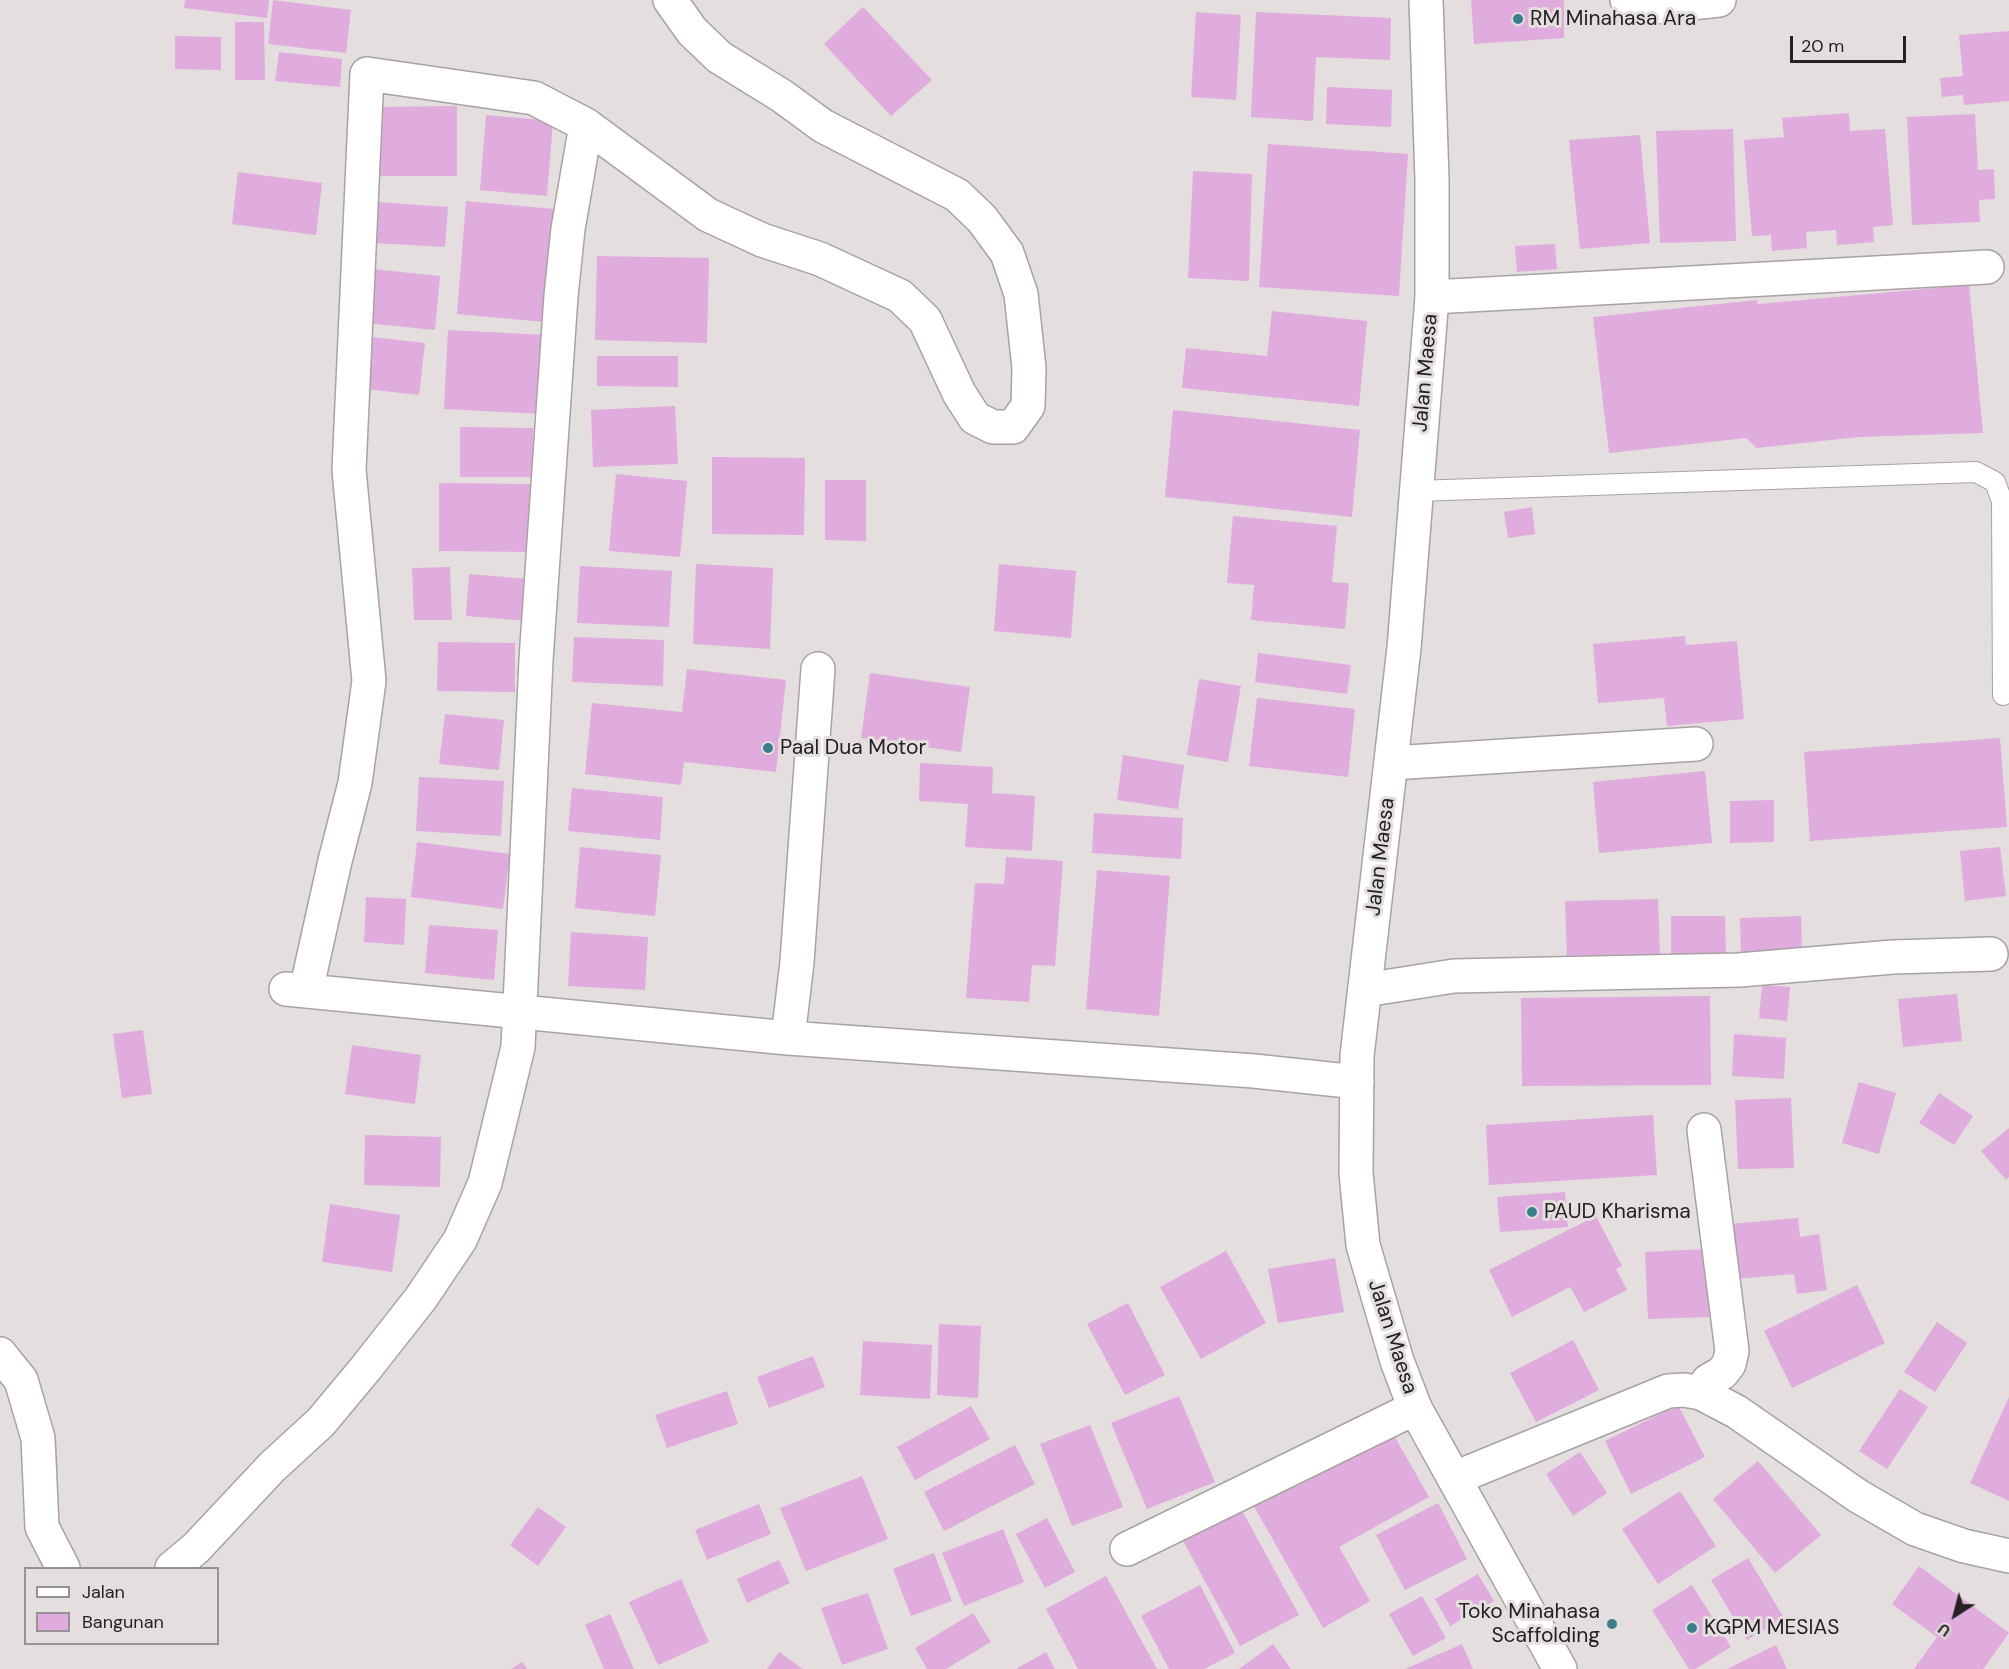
<!DOCTYPE html>
<style>
body{margin:0}
#map{position:relative;width:2009px;height:1669px;overflow:hidden;background:#e4dedf;font-family:"DM Sans",sans-serif}
canvas{display:block}
.legend{position:absolute;left:24px;top:1567px;width:195px;height:78px;box-sizing:border-box;background:#e4dedf;border:2px solid #979293;margin:0;padding:8px 10px;list-style:none;font-size:18px;color:#232122}
.legend li{display:flex;align-items:center;gap:12px;height:30px}
.legend b{width:30px;border:2px solid #979293}
.north{position:absolute;left:1925px;top:1585px;width:60px;height:60px;-webkit-text-stroke:4px #e4dedf;paint-order:stroke;rotate:216deg;font-size:16px;font-weight:700;line-height:24px;text-align:center;color:#232122}
.north::after{content:'';display:block;margin:auto;width:21px;height:27px;background:#232122;clip-path:polygon(50% 0,100% 100%,50% 72%,0 100%)}
.scale{position:absolute;left:1790px;top:36px;width:116px;height:27px;box-sizing:border-box;border:3px solid #232122;border-top:0;padding-left:8px;font-size:18px;line-height:21px;white-space:nowrap;color:#232122;-webkit-text-stroke:4px #e4dedf;paint-order:stroke}
</style>
<div id="map">
<canvas width="2009" height="1669"></canvas>
<ul class="legend">
<li><b style="height:8px;background:#fff"></b>Jalan</li>
<li><b style="height:16px;background:#e0abdd"></b>Bangunan</li>
</ul>
<div class="north">U</div>
<div class="scale">20 m</div>
</div>
<script>
const ctx = document.querySelector('canvas').getContext('2d');
ctx.lineJoin = 'round';
function fillPath(path, color) { ctx.fillStyle = color; ctx.fill(path, 'evenodd'); }
const toPath = rows => new Path2D(rows.map(r => 'M' + r).join(''));
function stroke(path, color, width, dash) { ctx.strokeStyle = color; ctx.lineWidth = width; ctx.lineCap = dash ? 'butt' : 'round'; ctx.setLineDash(dash || []); ctx.stroke(path); }
function drawText(font, color, halo, rows, align = 'center') {
  ctx.font = font + ' "DM Sans",sans-serif'; ctx.lineWidth = 6; ctx.setLineDash([]); ctx.textBaseline = 'middle'; ctx.strokeStyle = halo; ctx.fillStyle = color; for (const [text, x, y, turn = 0] of rows) {
    ctx.save(); ctx.translate(x, y); ctx.rotate((+turn || 0) * Math.PI / 180); ctx.textAlign = isNaN(turn) ? turn : align; if (halo) ctx.strokeText(text, 0, 0); ctx.fillText(text, 0, 0); ctx.restore();
  }
}
fillPath(toPath([
 [185,0,269,0,267,18,184,8],
 [273,0,351,10,346,53,268,44],
 [1471,0,1564,0,1564,38,1474,44],
 [863,7,932,80,891,116,824,44],
 [1196,12,1241,15,1236,100,1191,97],
 [1256,12,1391,18,1390,60,1316,57,1313,121,1251,117],
 [235,22,264,22,265,80,235,80],
 [2009,31,2009,101,1964,105,1963,95,1942,97,1940,78,1963,76,1959,35],
 [175,36,221,37,221,70,175,69],
 [279,52,342,59,340,87,275,81],
 [1327,87,1392,90,1391,127,1326,124],
 [457,106,457,176,379,176,378,107],
 [1849,113,1850,131,1885,129,1893,225,1873,227,1874,242,1837,245,1836,230,1806,232,1807,248,1772,251,1771,235,1752,236,1744,140,1784,137,1782,118],
 [1975,114,1978,170,1994,169,1995,199,1979,200,1980,222,1912,225,1907,117],
 [486,115,553,121,547,196,480,190],
 [1733,129,1736,241,1660,243,1656,131],
 [1640,135,1650,243,1580,249,1569,140],
 [1268,144,1408,154,1399,296,1259,287],
 [1193,171,1252,174,1249,281,1188,278],
 [238,172,322,183,316,235,232,224],
 [466,201,554,209,545,322,457,314],
 [377,202,448,207,445,247,374,243],
 [1555,244,1557,269,1517,272,1515,246],
 [597,256,709,258,707,343,595,340],
 [372,269,440,276,435,330,366,323],
 [1969,285,1983,433,1858,437,1757,448,1746,438,1609,453,1593,317,1757,300,1758,304],
 [1272,311,1367,321,1359,406,1182,388,1186,348,1267,356],
 [448,330,546,335,542,414,444,409],
 [372,337,425,343,419,395,366,389],
 [597,356,678,356,678,387,597,386],
 [675,406,678,464,593,467,591,410],
 [1173,410,1360,430,1352,517,1165,497],
 [460,427,533,428,533,477,460,477],
 [712,457,805,458,804,535,712,534],
 [616,474,687,481,680,557,609,551],
 [825,480,866,480,866,541,825,540],
 [439,483,530,484,530,552,439,551],
 [1532,507,1535,534,1508,538,1504,512],
 [1233,516,1337,526,1332,582,1349,583,1345,629,1251,620,1254,585,1227,583],
 [696,564,773,568,770,649,693,644],
 [999,564,1076,571,1071,638,994,631],
 [580,566,672,571,669,627,577,623],
 [450,567,452,620,414,620,412,568],
 [469,574,529,579,526,621,466,616],
 [1685,636,1686,645,1737,641,1744,719,1667,726,1664,698,1598,703,1593,644],
 [574,637,664,640,663,686,572,682],
 [438,642,515,643,515,692,437,691],
 [1258,653,1351,665,1347,694,1255,682],
 [687,669,786,680,776,772,684,762,681,785,585,774,592,703,682,712],
 [870,673,970,687,961,752,861,738],
 [1199,679,1241,686,1228,762,1187,755],
 [1257,698,1355,709,1348,777,1249,766],
 [445,714,504,720,499,770,439,764],
 [2000,738,2007,827,1810,841,1804,752],
 [1123,755,1184,765,1178,809,1117,800],
 [920,763,993,767,992,793,1035,796,1032,851,965,847,968,804,919,801],
 [1705,771,1712,843,1599,853,1593,782],
 [419,777,504,781,501,836,416,831],
 [572,788,663,797,660,840,568,831],
 [1774,800,1774,842,1730,843,1730,801],
 [1094,813,1183,818,1181,859,1092,853],
 [417,842,510,854,503,909,411,897],
 [580,847,661,855,655,916,575,908],
 [2000,847,2006,896,1965,901,1960,851],
 [1006,857,1063,861,1055,966,1032,965,1029,1002,966,998,975,883,1004,884],
 [1097,870,1170,876,1159,1016,1086,1009],
 [366,897,406,899,404,945,364,942],
 [1658,899,1660,954,1567,956,1565,901],
 [1671,916,1725,916,1726,959,1671,959],
 [1801,916,1802,954,1741,956,1740,918],
 [429,925,498,930,494,980,425,973],
 [571,932,648,937,645,990,568,986],
 [1762,985,1790,987,1787,1021,1759,1018],
 [1957,994,1962,1041,1903,1047,1898,999],
 [1710,996,1711,1085,1522,1086,1521,998],
 [143,1030,152,1094,122,1098,113,1034],
 [1734,1034,1786,1038,1784,1079,1732,1076],
 [352,1045,421,1055,415,1104,345,1094],
 [1859,1082,1896,1093,1879,1154,1842,1143],
 [1939,1093,1973,1116,1954,1145,1919,1123],
 [1791,1098,1794,1168,1738,1169,1735,1100],
 [1653,1115,1657,1175,1489,1185,1486,1125],
 [2009,1128,2009,1177,2006,1180,1981,1151],
 [365,1135,441,1137,440,1187,364,1185],
 [1565,1192,1568,1227,1500,1232,1497,1197],
 [330,1204,400,1215,392,1272,322,1262],
 [1596,1216,1622,1266,1616,1269,1627,1290,1584,1312,1570,1287,1512,1317,1489,1270],
 [1798,1218,1800,1237,1819,1234,1827,1290,1797,1294,1794,1274,1736,1279,1730,1224],
 [1706,1249,1709,1317,1648,1319,1645,1252],
 [1226,1251,1266,1323,1201,1359,1160,1287],
 [1335,1258,1344,1312,1278,1323,1268,1269],
 [1857,1285,1885,1343,1792,1388,1764,1331],
 [1128,1303,1165,1375,1125,1395,1087,1324],
 [1937,1322,1967,1343,1935,1392,1904,1372],
 [939,1324,981,1326,978,1398,937,1395],
 [1573,1340,1599,1390,1536,1422,1510,1373],
 [863,1341,932,1345,930,1399,860,1395],
 [813,1356,825,1387,769,1408,757,1377],
 [1900,1389,1928,1407,1887,1469,1859,1451],
 [727,1391,738,1424,667,1448,655,1415],
 [1179,1396,1215,1482,1147,1509,1111,1423],
 [2009,1397,2009,1501,1970,1483],
 [1678,1405,1705,1457,1631,1494,1605,1441],
 [971,1406,990,1439,915,1480,897,1447],
 [1090,1425,1123,1507,1072,1526,1040,1444],
 [1391,1430,1429,1497,1339,1547,1370,1601,1323,1628,1251,1501],
 [1015,1445,1035,1484,944,1531,924,1492],
 [1580,1452,1607,1493,1573,1516,1546,1474],
 [1758,1461,1821,1535,1775,1573,1713,1499],
 [862,1476,888,1539,806,1571,780,1508],
 [1680,1491,1716,1546,1658,1584,1622,1529],
 [1438,1503,1467,1559,1405,1590,1376,1535],
 [759,1504,771,1534,707,1560,695,1530],
 [1239,1505,1299,1615,1240,1646,1181,1537],
 [538,1507,566,1527,538,1566,510,1545],
 [1047,1518,1075,1572,1045,1588,1016,1534],
 [1003,1529,1024,1582,964,1606,942,1553],
 [934,1553,952,1601,911,1616,893,1569],
 [1748,1558,1784,1618,1747,1640,1711,1580],
 [779,1560,790,1583,747,1603,737,1579],
 [1919,1566,2009,1633,1983,1669,1914,1669,1937,1637,1892,1604],
 [1478,1574,1494,1601,1450,1626,1435,1599],
 [1106,1576,1157,1669,1078,1669,1046,1609],
 [681,1579,709,1642,658,1665,629,1602],
 [1200,1585,1235,1653,1204,1669,1169,1669,1141,1616],
 [1692,1585,1731,1647,1695,1669,1689,1669,1652,1610],
 [868,1593,888,1649,842,1665,821,1608],
 [1422,1596,1446,1638,1413,1656,1389,1614],
 [973,1613,991,1642,946,1669,927,1669,915,1648],
 [610,1614,634,1669,604,1669,585,1625],
 [1273,1644,1291,1669,1239,1669],
 [1462,1644,1473,1669,1405,1669],
 [1776,1645,1787,1669,1727,1669],
 [779,1652,803,1669,767,1669],
 [1046,1652,1055,1669,1016,1669],
 [522,1662,527,1669,511,1669]
]), '#e0abdd');
const service = toPath([
 [1416,491,1976,472,1995,482,2002,501,2003,695]
]);
const minor = toPath([
 [1627,0,1636,9,1719,0],
 [1432,297,1987,267],
 [1392,763,1696,744],
 [286,989,788,1038,1254,1071,1357,1082],
 [1365,990,1454,976,1739,970,1893,957,1991,954],
 [306,991,335,861,355,783,369,681,349,470,367,74,534,98,586,125],
 [788,1038,797,962,818,669],
 [0,1354,21,1380,38,1438,42,1527,63,1568],
 [1701,1393,1708,1381,1722,1373,1729,1364,1732,1351,1704,1130],
 [1455,1478,1668,1391,1684,1390,1701,1393,1737,1412,1858,1496,1915,1529,1964,1546,2009,1556],
 [1127,1549,1415,1408],
 [172,1568,196,1548,272,1467,321,1422,366,1368,421,1298,460,1240,485,1183,518,1047,536,660,561,296,568,229,586,125,708,215,762,240,820,259,900,296,925,320,959,393,975,418,993,427,1013,427,1028,406,1029,368,1021,294,1007,253,982,219,957,195,823,126,782,96,719,57,692,31,670,0]
]);
const tertiary = toPath([
 [1426,0,1432,179,1432,297,1404,648,1357,1056,1356,1173,1363,1245,1397,1361,1415,1408,1560,1669]
]);
stroke(service, '#a8a2a4', 22);
stroke(minor, '#a8a2a4', 36);
stroke(tertiary, '#a8a2a4', 36);
stroke(service, '#fff', 20);
stroke(minor, '#fff', 33);
stroke(tertiary, '#fff', 33);
for (const [x, y, r, color] of [
 [1518,19,6,"#398189"],
 [768,748,6,"#398189"],
 [1532,1212,6,"#398189"],
 [1612,1624,6,"#398189"],
 [1692,1628,6,"#398189"]
]) { const dot = new Path2D(); dot.arc(x, y, r, 0, 2 * Math.PI); ctx.fillStyle = color; ctx.fill(dot); stroke(dot, '#e4dedf', 2); }
drawText('21px', '#232122', '#e4dedf', [
 ["RM Minahasa Ara",1530,19],
 ["Paal Dua Motor",780,748],
 ["PAUD Kharisma",1544,1212],
 ["Toko Minahasa",1600,1612,"right"],
 ["Scaffolding",1600,1636,"right"],
 ["KGPM MESIAS",1704,1628]
], 'left');
drawText('21px', '#232122', '#e4dedf', [
 ["Jalan Maesa",1426,373,-85],
 ["Jalan Maesa",1381,857,-83],
 ["Jalan Maesa",1392,1337,72]
]);
</script>
